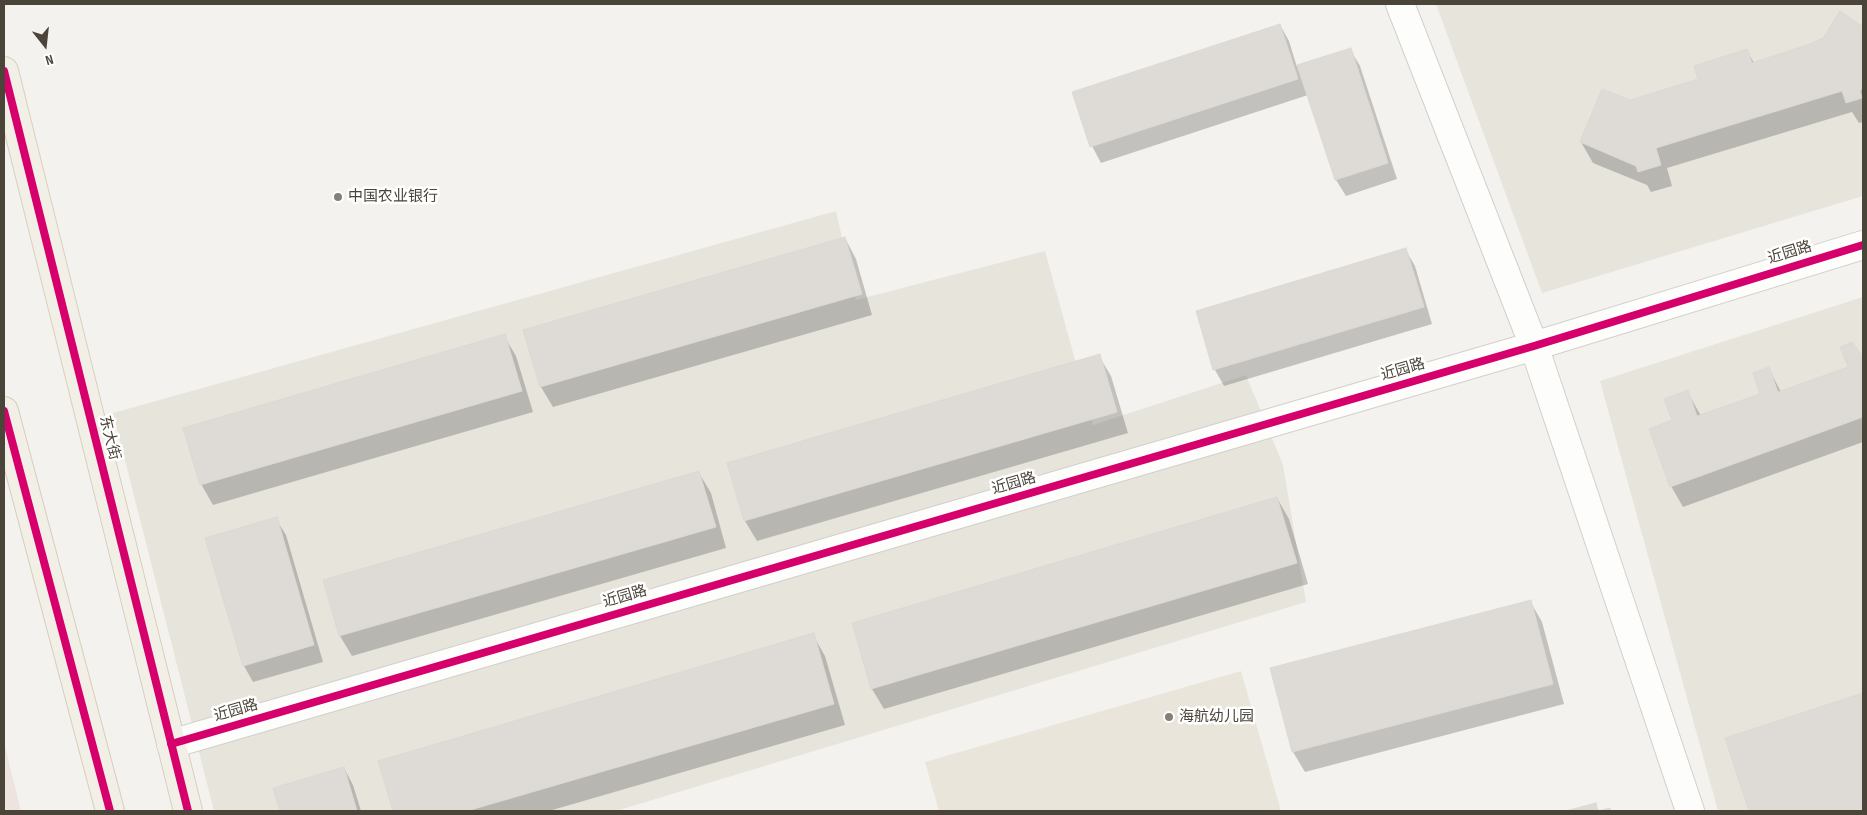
<!DOCTYPE html>
<meta charset="utf-8">
<style>
body{margin:0}
#map{position:relative;width:1867px;height:815px;overflow:hidden;background:#f4f2ee;font-family:"Sofia Sans Condensed",sans-serif}
canvas{display:block}
.frame{position:absolute;inset:0;border:5px solid #4b4439;pointer-events:none}
.north{position:absolute;left:20px;top:20px;width:50px;height:50px;-webkit-text-stroke:4px #fff;paint-order:stroke;rotate:164deg;font-size:14px;font-weight:700;line-height:20px;text-align:center;color:#4b4439}
.north::after{content:'';display:block;margin:auto;width:18px;height:22px;background:#4b4439;clip-path:polygon(50% 0,100% 100%,50% 72%,0 100%)}
</style>
<div id="map">
<canvas width="1867" height="815"></canvas>
<div class="frame"></div>
<div class="north">N</div>
</div>
<script>
const ctx = document.querySelector('canvas').getContext('2d');
ctx.lineJoin = 'round';
function fillPath(path, color) { ctx.fillStyle = color; ctx.fill(path, 'evenodd'); }
const toPath = rows => new Path2D(rows.map(r => 'M' + r).join(''));
function stroke(path, color, width, dash) { ctx.strokeStyle = color; ctx.lineWidth = width; ctx.lineCap = dash ? 'butt' : 'round'; ctx.setLineDash(dash || []); ctx.stroke(path); }
function drawText(font, color, halo, rows, align = 'center') {
  ctx.font = font + ' "Sofia Sans Condensed","Noto Sans SC",sans-serif'; ctx.lineWidth = 5; ctx.setLineDash([]); ctx.textBaseline = 'middle'; ctx.strokeStyle = halo; ctx.fillStyle = color; for (const [text, x, y, turn = 0] of rows) {
    ctx.save(); ctx.translate(x, y); ctx.rotate((+turn || 0) * Math.PI / 180); ctx.textAlign = isNaN(turn) ? turn : align; if (halo) ctx.strokeText(text, 0, 0); ctx.fillText(text, 0, 0); ctx.restore();
  }
}
fillPath(toPath([
 [1436,4,1863,4,1863,196,1542,293],
 [836,211,856,300,1045,251,1093,425,1246,375,1283,465,1306,602,616,811,214,811,113,413],
 [1863,297,1863,811,1718,811,1600,381]
]), '#e7e4dc');
fillPath(toPath([
 [1241,671,1281,811,939,811,925,762]
]), '#eae5da');
fillPath(toPath([
 [4,743,21,811,4,811]
]), '#eee3df');
fillPath(toPath([
 [1840,13,1863,28,1863,122,1859,123,1852,112,1667,168,1672,186,1651,192,1647,185,1593,163,1581,142,1630,101,1699,80,1747,51,1754,63,1811,45,1824,38],
 [1280,25,1289,41,1297,67,1350,49,1360,66,1397,179,1346,196,1336,180,1308,95,1101,163,1092,146],
 [845,238,856,259,872,315,553,407,541,387,525,331],
 [1405,249,1415,266,1432,324,1224,386,1215,370,1198,312],
 [504,336,516,356,533,412,213,505,201,484],
 [1099,356,1111,376,1128,433,757,541,745,521,729,464],
 [1863,358,1863,442,1683,507,1671,486,1674,421,1687,391,1701,416,1762,394,1769,369,1781,392,1850,368],
 [699,473,711,493,726,548,352,656,340,636,325,581],
 [1277,498,1289,519,1308,584,884,709,872,689,853,624],
 [276,519,286,535,323,662,253,682,244,666,207,539],
 [1530,601,1542,622,1564,704,1305,772,1293,752,1272,669],
 [813,635,825,656,845,725,549,811,394,811,380,761],
 [1863,694,1863,811,1751,811,1727,739],
 [344,768,353,785,361,811,281,811,275,789]
]), '#0003');
const building = toPath([
 [1840,11,1863,27,1863,86,1860,91,1862,98,1846,103,1842,91,1656,148,1661,165,1638,172,1636,166,1580,142,1602,89,1630,100,1698,79,1694,66,1747,49,1752,63,1810,44,1823,38,1840,11],
 [1280,24,1298,79,1090,147,1072,92,1280,24],
 [1351,48,1388,163,1335,180,1297,65,1351,48],
 [845,237,862,294,540,387,523,330,845,237],
 [1406,248,1424,307,1213,370,1196,311,1406,248],
 [505,334,522,391,200,485,183,428,505,334],
 [1852,342,1863,357,1863,417,1670,487,1649,429,1672,420,1664,399,1688,390,1697,416,1760,394,1753,373,1769,367,1778,392,1848,367,1840,347,1852,342],
 [1100,354,1117,412,744,521,727,463,1100,354],
 [699,471,716,527,339,636,323,580,699,471],
 [1277,497,1297,563,871,689,852,623,1277,497],
 [277,517,314,645,243,666,205,538,277,517],
 [1531,600,1553,684,1292,752,1270,668,1531,600],
 [814,633,834,704,467,811,393,811,378,761,814,633],
 [1863,693,1863,811,1749,811,1725,738,1863,693],
 [344,767,357,811,280,811,273,788,344,767],
 [1596,803,1598,811,1610,808,1611,811,1566,811,1596,803]
]);
fillPath(building, '#dedbd6');
stroke(building, '#dcd9d4', 1);
const minor = toPath([
 [1400,4,1534,346,1690,811],
 [171,744,1534,346,1863,245]
]);
const major = toPath([
 [4,71,188,811],
 [4,411,110,811]
]);
stroke(minor, '#d2d0cb', 30);
stroke(major, '#d6cebb', 30);
stroke(minor, '#fdfdfc', 28);
stroke(major, '#f2efe6', 28);
stroke(toPath([
 [4,71,188,811],
 [4,411,110,811],
 [171,744,1534,346,1863,245]
]), '#d6006c', 8);
for (const [x, y, r, color] of [
 [338,197,5,"#868178"],
 [1169,717,5,"#868178"]
]) { const dot = new Path2D(); dot.arc(x, y, r, 0, 2 * Math.PI); ctx.fillStyle = color; ctx.fill(dot); stroke(dot, '#fff', 2); }
drawText('15px', '#4b4439', '#fff', [
 ["中国农业银行",348,197],
 ["海航幼儿园",1179,717]
], 'left');
drawText('15px', '#4b4439', '#fff', [
 ["近园路",1790,253,-17],
 ["近园路",1403,370,-16],
 ["东大街",109,438,76],
 ["近园路",1014,484,-16],
 ["近园路",625,597,-16],
 ["近园路",236,711,-16]
]);
</script>
